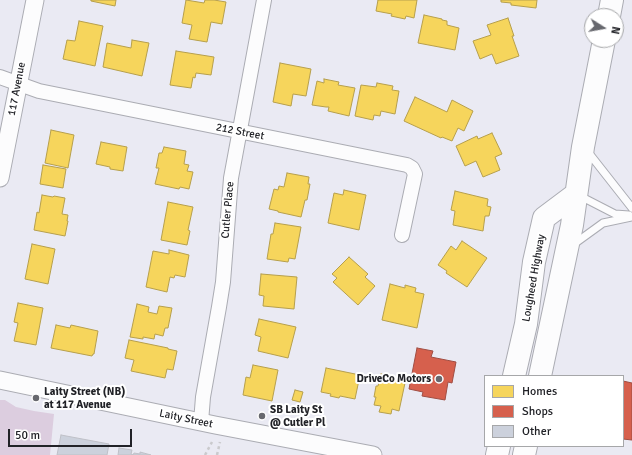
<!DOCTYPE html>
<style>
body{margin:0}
#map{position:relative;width:632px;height:455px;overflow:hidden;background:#eaeaf3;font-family:Signika,sans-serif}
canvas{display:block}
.legend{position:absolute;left:484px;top:375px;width:140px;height:72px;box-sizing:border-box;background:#fff;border:1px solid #a6a7a9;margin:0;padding:5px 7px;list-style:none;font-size:12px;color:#212227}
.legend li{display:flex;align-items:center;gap:8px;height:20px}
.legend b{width:20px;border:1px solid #a6a7a9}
.north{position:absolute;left:584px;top:8px;width:40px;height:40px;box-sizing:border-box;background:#fff;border:1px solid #a6a7a9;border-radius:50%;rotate:101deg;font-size:11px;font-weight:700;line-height:16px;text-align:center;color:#212227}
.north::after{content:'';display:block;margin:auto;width:14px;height:18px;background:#67686e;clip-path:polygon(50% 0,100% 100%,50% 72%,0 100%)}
.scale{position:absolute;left:8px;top:429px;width:124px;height:18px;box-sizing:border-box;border:2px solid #212227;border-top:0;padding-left:5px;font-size:12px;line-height:14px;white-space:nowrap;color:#212227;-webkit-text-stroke:3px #fff;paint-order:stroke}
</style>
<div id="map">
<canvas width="632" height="455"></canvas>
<ul class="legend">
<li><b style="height:11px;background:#f6d55c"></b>Homes</li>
<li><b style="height:11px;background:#d6604d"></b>Shops</li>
<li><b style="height:11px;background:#ccd1dc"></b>Other</li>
</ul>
<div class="north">N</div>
<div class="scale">50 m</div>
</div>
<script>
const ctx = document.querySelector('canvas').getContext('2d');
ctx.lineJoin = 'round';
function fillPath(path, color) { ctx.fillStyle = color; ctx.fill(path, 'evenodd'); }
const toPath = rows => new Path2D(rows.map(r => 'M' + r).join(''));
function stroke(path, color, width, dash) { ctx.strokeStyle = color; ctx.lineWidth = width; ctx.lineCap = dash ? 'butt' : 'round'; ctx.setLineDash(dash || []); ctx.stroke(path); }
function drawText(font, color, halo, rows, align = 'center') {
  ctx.font = font + ' Signika,sans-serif'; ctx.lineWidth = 4; ctx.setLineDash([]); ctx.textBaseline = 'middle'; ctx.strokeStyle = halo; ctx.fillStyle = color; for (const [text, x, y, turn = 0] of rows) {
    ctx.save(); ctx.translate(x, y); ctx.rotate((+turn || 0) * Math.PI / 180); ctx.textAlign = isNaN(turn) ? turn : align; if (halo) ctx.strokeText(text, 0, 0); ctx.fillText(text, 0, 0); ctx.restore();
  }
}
fillPath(toPath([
 [0,400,5,400,16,407,34,411,54,414,50,455,0,455]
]), '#dccddf');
const homes = toPath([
 [91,0,116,0,115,6,91,1,91,0],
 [186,0,204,3,205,0,214,0,226,2,222,24,211,22,207,42,189,39,192,25,182,23,186,0],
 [378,0,417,0,414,18,406,16,405,19,391,16,392,14,376,11,378,0],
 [501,0,537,0,536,8,511,5,511,3,501,2,501,0],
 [424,15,442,19,442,20,447,21,447,25,459,28,455,50,418,43,424,15],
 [508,18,514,36,512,36,519,56,496,64,492,54,480,59,473,41,491,35,487,25,508,18],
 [79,21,103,26,95,66,63,59,67,40,75,41,79,21],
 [132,40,149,43,142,76,103,67,107,43,131,48,132,40],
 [176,51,214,57,211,75,196,73,195,78,193,77,191,88,170,85,176,51],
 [280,63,311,69,306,96,293,94,291,106,273,102,280,63],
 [324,79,339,82,338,85,355,88,349,116,328,111,329,107,326,107,312,105,317,81,324,83,324,79],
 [377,83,393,86,392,90,399,91,395,114,381,111,380,116,374,115,373,120,355,116,361,85,376,87,377,83],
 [415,97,447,112,452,100,473,111,464,131,458,128,452,141,442,137,441,138,404,121,415,97],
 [51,130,74,135,68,168,45,163,51,130],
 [492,133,502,154,495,157,500,170,483,177,476,161,465,166,456,146,477,136,478,139,492,133],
 [101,142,127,147,123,171,110,169,110,167,96,164,101,142],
 [164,147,186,151,184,164,189,165,187,171,193,172,189,189,180,187,179,189,155,184,159,168,156,168,159,153,162,153,164,147],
 [43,165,66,169,63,188,40,184,43,165],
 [287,173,309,177,308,184,310,184,307,200,305,200,301,217,278,212,278,211,269,209,274,189,278,190,279,186,284,187,287,173],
 [344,190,366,195,359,230,328,223,334,193,343,195,344,190],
 [455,191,488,199,487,206,491,207,489,216,485,216,483,231,453,225,455,211,451,210,455,191],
 [42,195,53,197,54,196,65,198,62,214,68,215,67,221,68,221,65,236,34,230,37,212,39,213,42,195],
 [168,202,193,207,188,230,190,231,187,245,161,240,168,202],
 [275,223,301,227,295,259,289,258,288,262,267,259,271,234,273,234,275,223],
 [462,241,487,258,467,287,446,273,447,271,438,265,451,246,456,250,462,241],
 [32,244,55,249,48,284,25,279,32,244],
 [169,250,189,255,185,277,175,275,174,278,170,277,167,292,146,287,153,251,169,254,169,250],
 [349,257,368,274,365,277,375,286,358,305,333,282,337,278,332,274,349,257],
 [261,274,297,277,294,309,263,306,264,296,259,295,261,274],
 [390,284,405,288,405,285,416,288,415,292,424,294,417,328,382,320,390,284],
 [18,303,43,308,36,345,14,341,18,323,14,322,18,303],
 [137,304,149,307,148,312,157,314,159,306,172,308,168,328,165,328,163,336,155,334,154,339,143,337,143,339,130,337,137,304],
 [259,319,296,327,288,358,258,351,261,337,255,335,259,319],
 [56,325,70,328,71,325,98,331,94,354,93,354,92,356,51,348,56,325],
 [129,340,168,348,168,349,177,351,173,370,167,369,165,378,131,371,134,360,125,358,129,340],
 [253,365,278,370,272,401,243,395,246,377,250,378,253,365],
 [326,368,360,375,355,399,340,396,339,398,330,396,331,394,321,392,326,368],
 [381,374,393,376,392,380,405,383,399,411,392,409,391,414,379,412,381,406,374,405,376,397,374,397,376,386,378,386,381,374],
 [295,390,303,392,300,402,292,400,295,390]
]);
fillPath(homes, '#f6d55c');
stroke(homes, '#b69f4c', 1);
const shops = toPath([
 [417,348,433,351,431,357,456,362,452,383,448,382,445,400,422,396,423,392,409,389,417,348],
 [623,381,632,383,632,440,623,439,623,381]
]);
fillPath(shops, '#d6604d');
stroke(shops, '#a04d42', 1);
const building = toPath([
 [61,435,109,444,107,455,57,455,61,435],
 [119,448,132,450,131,454,133,455,134,453,140,454,140,452,151,455,118,455,119,448]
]);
fillPath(building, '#ccd1dc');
stroke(building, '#bfc0c7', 1);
const service = toPath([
 [588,152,632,208],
 [580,196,615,214,629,215],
 [574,244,603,223,632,217]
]);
const minor = toPath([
 [0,77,39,91,407,165,412,168,415,174,402,235],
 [201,422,203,397,219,307,223,282,231,178,264,0]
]);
const tertiary = toPath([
 [0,178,35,0],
 [0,380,215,425,373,455]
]);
const trunk = toPath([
 [609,16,612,0],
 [514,376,526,324,534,262,544,218,576,194],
 [540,376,572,225,583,147,604,40],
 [497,455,499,446],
 [524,455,526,446]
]);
stroke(service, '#abacb3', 9);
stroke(minor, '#abacb3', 16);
stroke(tertiary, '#abacb3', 19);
stroke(trunk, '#abacb3', 24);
stroke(toPath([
 [205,455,212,442],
 [217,455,220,442]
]), '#cacacd', 2.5, [3, 3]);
stroke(service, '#fcfcfd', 7);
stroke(minor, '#fcfcfd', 14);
stroke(tertiary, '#fcfcfd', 17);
stroke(trunk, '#fcfcfd', 22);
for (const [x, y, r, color] of [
 [439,379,4,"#67686e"],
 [36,398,4,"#67686e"],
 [262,416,4,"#67686e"]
]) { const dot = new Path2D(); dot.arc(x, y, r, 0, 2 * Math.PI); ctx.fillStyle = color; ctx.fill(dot); stroke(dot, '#fff', 1.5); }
drawText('11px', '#212227', '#fff', [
 ["117 Avenue",17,89,-79],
 ["212 Street",240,132,11],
 ["Cutler Place",228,210,-85],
 ["Lougheed Highway",534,278,-80],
 ["Laity Street",186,419,12]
]);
drawText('bold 11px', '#212227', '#fff', [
 ["DriveCo Motors",431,379,"right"],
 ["Laity Street (NB)",44,392],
 ["at 117 Avenue",44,405],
 ["SB Laity St",270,410],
 ["@ Cutler Pl",270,423]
], 'left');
</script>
